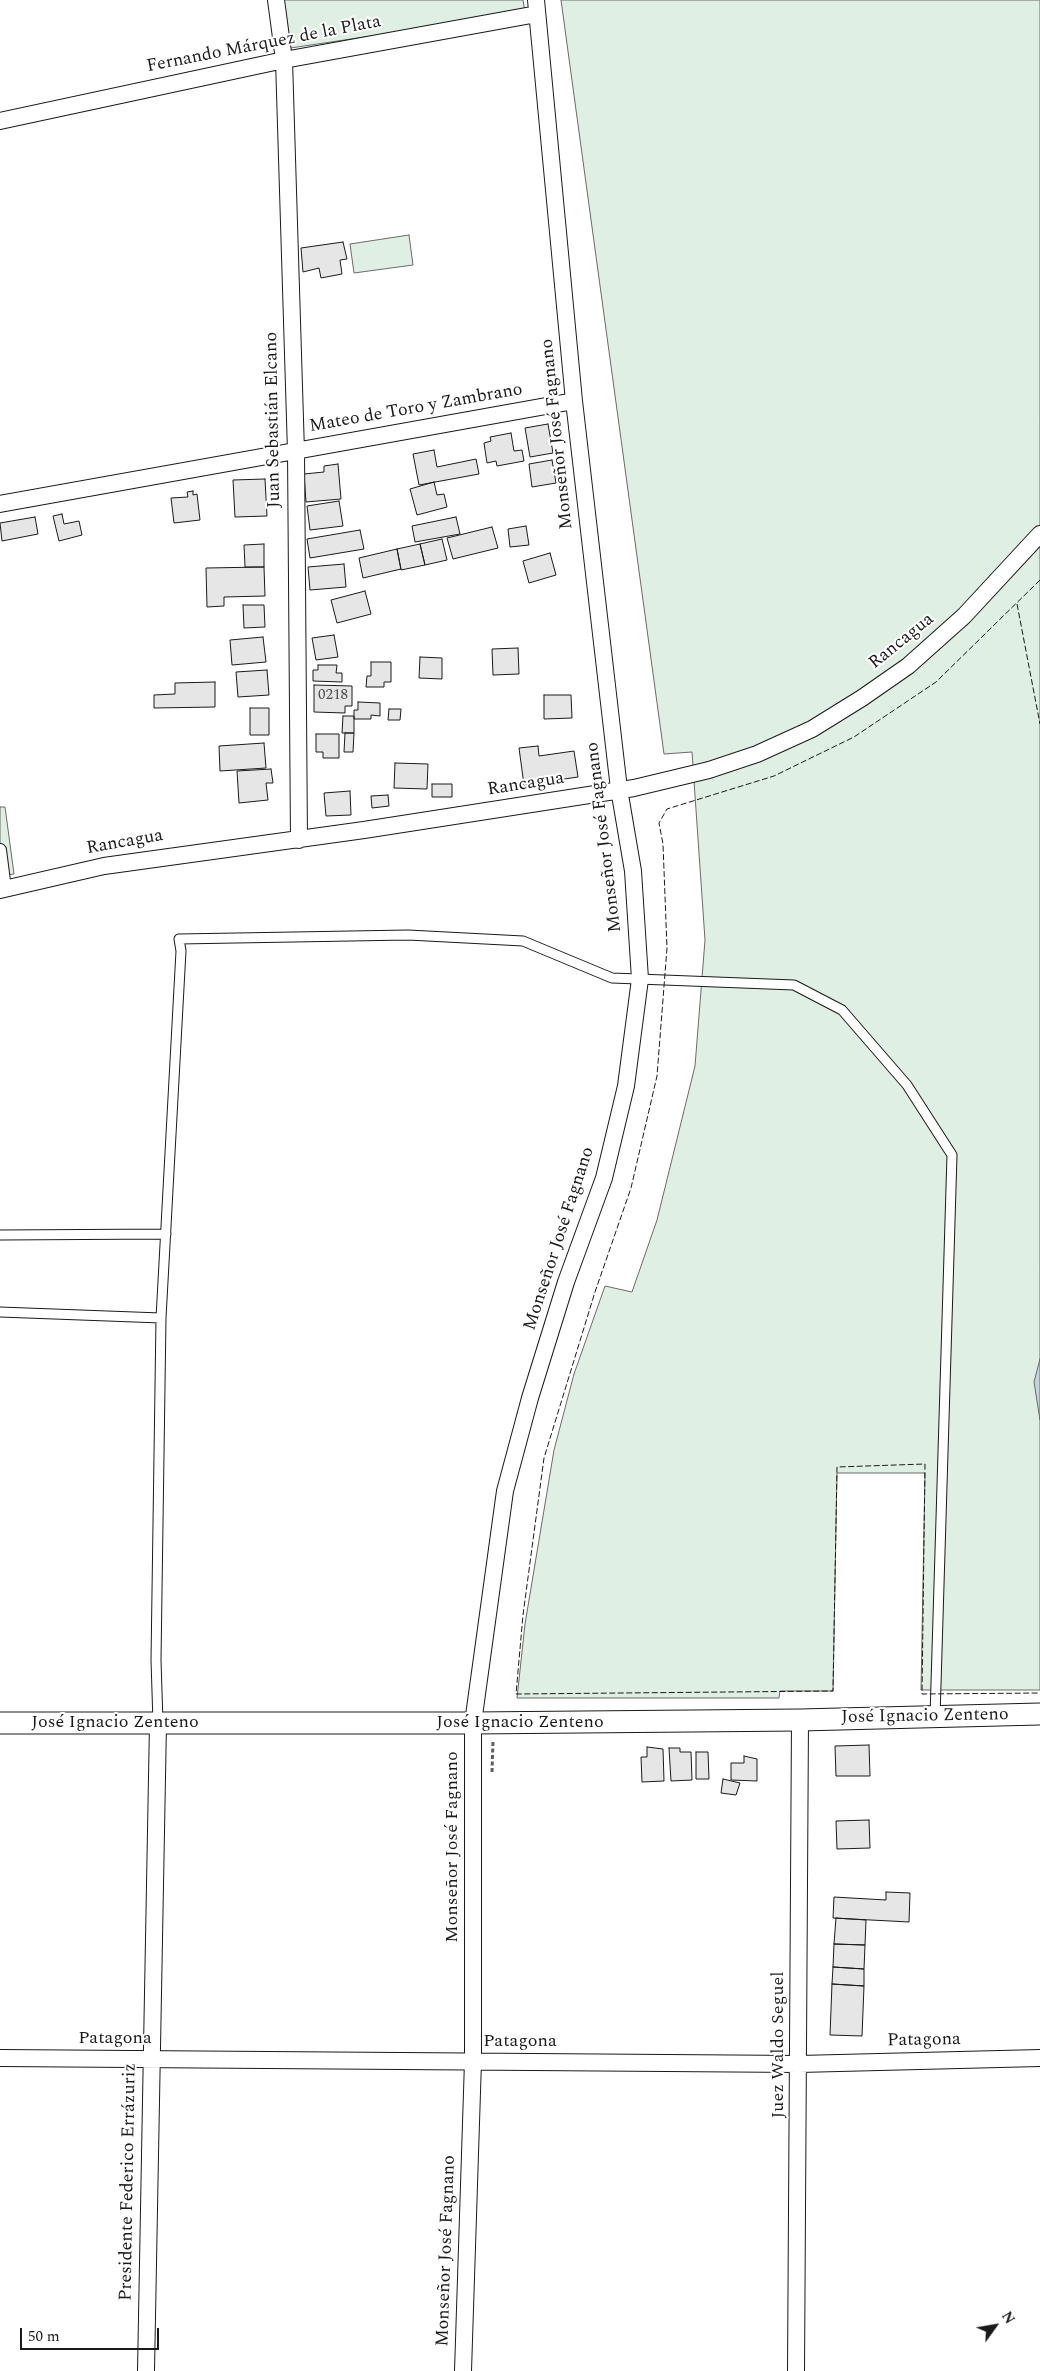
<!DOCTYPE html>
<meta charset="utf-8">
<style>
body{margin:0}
#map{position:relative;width:1040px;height:2371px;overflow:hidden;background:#fff;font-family:Spectral,serif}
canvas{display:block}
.north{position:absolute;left:970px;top:2301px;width:50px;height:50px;-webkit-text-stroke:4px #fff;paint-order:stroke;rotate:58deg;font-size:14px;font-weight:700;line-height:20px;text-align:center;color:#1a1a1a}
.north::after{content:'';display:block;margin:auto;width:18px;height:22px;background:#1a1a1a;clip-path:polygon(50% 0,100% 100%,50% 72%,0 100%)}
.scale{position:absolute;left:20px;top:2328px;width:139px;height:22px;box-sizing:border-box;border:2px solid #1a1a1a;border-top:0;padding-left:6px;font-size:15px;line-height:18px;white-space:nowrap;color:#1a1a1a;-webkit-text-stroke:4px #fff;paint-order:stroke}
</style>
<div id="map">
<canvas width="1040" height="2371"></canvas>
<div class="north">N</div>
<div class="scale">50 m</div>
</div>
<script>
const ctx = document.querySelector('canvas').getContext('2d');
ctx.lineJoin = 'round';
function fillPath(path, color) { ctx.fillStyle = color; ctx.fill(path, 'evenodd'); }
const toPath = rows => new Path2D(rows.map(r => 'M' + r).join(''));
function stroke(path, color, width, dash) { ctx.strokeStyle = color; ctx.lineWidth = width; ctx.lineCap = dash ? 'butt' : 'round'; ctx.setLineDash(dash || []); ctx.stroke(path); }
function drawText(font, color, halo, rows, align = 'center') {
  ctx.font = font + ' Spectral,serif'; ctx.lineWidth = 4; ctx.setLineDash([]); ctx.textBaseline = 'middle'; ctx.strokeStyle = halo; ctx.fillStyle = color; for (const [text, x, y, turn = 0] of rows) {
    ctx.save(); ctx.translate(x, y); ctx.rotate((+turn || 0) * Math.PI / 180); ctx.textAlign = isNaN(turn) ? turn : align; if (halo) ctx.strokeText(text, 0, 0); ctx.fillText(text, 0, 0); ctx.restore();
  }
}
const green = toPath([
 [277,0,523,0,525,13,284,49,277,0],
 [561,0,1040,0,1040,1690,921,1690,925,1473,837,1473,833,1691,780,1691,779,1698,517,1698,525,1624,554,1450,574,1374,605,1286,632,1292,657,1220,695,1066,705,940,692,752,664,754,561,0],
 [409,235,413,265,354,273,350,244,409,235],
 [0,807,5,807,14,874,0,876,0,807]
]);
fillPath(green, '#e0efe3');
stroke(green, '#6a6a6a', 1);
const water = toPath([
 [1040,1359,1040,1420,1034,1382,1040,1359]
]);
fillPath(water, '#c6d2dc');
stroke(water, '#6a6a6a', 1);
const building = toPath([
 [343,242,347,259,340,260,342,274,321,278,319,268,303,272,301,248,343,242],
 [548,424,553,453,530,457,525,428,548,424],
 [511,433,514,451,522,450,524,461,497,466,496,461,487,463,484,443,491,441,490,437,511,433],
 [434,450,437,467,476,459,479,474,419,485,413,454,434,450],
 [552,460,556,483,532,487,529,464,552,460],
 [338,464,341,499,306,502,304,474,324,472,324,466,338,464],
 [265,479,267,516,235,517,233,480,265,479],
 [434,482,437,495,444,494,447,507,417,515,410,489,434,482],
 [193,491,193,495,197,494,200,520,174,523,171,498,188,497,187,492,193,491],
 [339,501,343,526,310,530,307,506,339,501],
 [62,514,64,524,79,521,82,535,59,541,53,516,62,514],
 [35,517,38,534,2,541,0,523,35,517],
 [456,517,460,534,415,542,412,526,456,517],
 [526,526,529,545,510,547,508,529,526,526],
 [492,527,498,548,453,559,447,538,492,527],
 [360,530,364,549,310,558,307,539,360,530],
 [442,539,447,560,425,565,420,544,442,539],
 [264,544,264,567,245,567,244,545,264,544],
 [420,544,425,565,401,570,397,549,420,544],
 [397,549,401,569,363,578,359,558,397,549],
 [550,553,556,575,529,583,523,561,550,553],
 [344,564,346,587,310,590,308,567,344,564],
 [264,567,265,596,224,597,224,606,207,607,206,568,264,567],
 [365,591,371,614,337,623,331,600,365,591],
 [243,605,264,605,265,627,244,628,243,605],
 [334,635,338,657,316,660,312,638,334,635],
 [263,637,266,662,232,665,230,640,263,637],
 [518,648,519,674,493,675,492,649,518,648],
 [420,657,442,658,442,679,419,678,420,657],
 [371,662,391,662,391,682,384,682,384,687,366,687,367,676,371,676,371,662],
 [318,665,337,665,336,673,342,673,342,682,313,681,313,670,318,670,318,665],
 [267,670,269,695,238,697,236,672,267,670],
 [215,682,215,707,154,708,154,695,175,694,175,683,215,682],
 [314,685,352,686,352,706,345,706,345,713,314,712,314,685],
 [544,695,571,695,572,718,544,719,544,695],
 [358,702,380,703,380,716,371,715,371,719,354,719,354,710,358,710,358,702],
 [250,708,269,708,269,735,250,735,250,708],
 [389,709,401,709,400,720,388,720,389,709],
 [343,716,354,716,354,733,342,733,343,716],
 [345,733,354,733,353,752,344,752,345,733],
 [316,734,339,734,339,758,323,758,323,752,316,752,316,734],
 [264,743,266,768,220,771,219,746,264,743],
 [538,746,539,756,574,751,578,777,524,785,519,748,538,746],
 [395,763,428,764,427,789,394,788,395,763],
 [271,769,273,783,266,783,268,800,239,803,237,771,271,769],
 [432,784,452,784,452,797,432,797,432,784],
 [350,791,351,815,326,816,324,793,350,791],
 [388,795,389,806,372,808,371,796,388,795],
 [869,1745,870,1776,836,1776,835,1746,869,1745],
 [647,1747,663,1749,664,1781,642,1782,641,1757,647,1757,647,1747],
 [669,1748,680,1748,680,1752,691,1752,692,1780,671,1781,669,1748],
 [696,1752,708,1752,709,1779,696,1779,696,1752],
 [744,1756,757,1759,757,1781,731,1780,731,1763,744,1763,744,1756],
 [723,1779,740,1783,736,1795,721,1793,723,1779],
 [869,1820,870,1848,837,1849,836,1821,869,1820],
 [886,1892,910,1893,909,1922,833,1918,834,1897,886,1900,886,1892],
 [836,1918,866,1920,865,1945,834,1944,836,1918],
 [834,1944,865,1945,864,1969,833,1967,834,1944],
 [833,1967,864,1969,864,1986,832,1984,833,1967],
 [832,1984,864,1986,862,2036,830,2035,832,1984]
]);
fillPath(building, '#e6e6e6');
stroke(building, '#1a1a1a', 1);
const service = toPath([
 [0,1235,166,1234],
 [0,1312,161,1318],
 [158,1723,156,1660,161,1318,181,951,179,939,408,935,523,941,612,978,794,985,842,1010,907,1085,952,1155,935,1717]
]);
const pedestrian = toPath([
 [0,850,5,889]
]);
const minor = toPath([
 [276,0,284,60,296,452,299,840],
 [0,121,284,60,537,14],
 [0,504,574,401],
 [0,890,104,866,364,830,634,788,709,770,757,754,812,729,862,698,908,666,964,616,1040,534],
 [0,2058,799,2064,1040,2058],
 [146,2371,158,1723],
 [463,2371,473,2061,473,1723,505,1491,530,1398,566,1282,604,1178,626,1086,640,979,633,871,619,789,574,401,536,0],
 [796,2371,800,1720]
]);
const tertiary = toPath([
 [0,1723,473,1723,800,1720,1040,1714]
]);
stroke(service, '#1a1a1a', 11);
stroke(pedestrian, '#1a1a1a', 14);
stroke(minor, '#1a1a1a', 18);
stroke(tertiary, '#1a1a1a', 23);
stroke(toPath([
 [492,1772,493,1741]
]), '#5f5f5f', 3, [4, 2.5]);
stroke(service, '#fff', 9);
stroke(pedestrian, '#fff', 12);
stroke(minor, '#fff', 16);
stroke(tertiary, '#fff', 21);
stroke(toPath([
 [1040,580,936,682,854,737,774,776,667,809,659,823,663,844,667,948,657,1076,631,1188,595,1292,544,1458,523,1615,516,1694,833,1691,837,1467,925,1464,922,1694,1040,1693],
 [1017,604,1040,724]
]), '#1a1a1a', 1, [6, 2.5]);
drawText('15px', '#4d4d4d', null, [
 ["0218",333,696]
]);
drawText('18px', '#1a1a1a', '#fff', [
 ["Fernando Márquez de la Plata",264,45,-11],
 ["Mateo de Toro y Zambrano",416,409,-10],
 ["Juan Sebastián Elcano",274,420,-91],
 ["Monseñor José Fagnano",558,434,-96],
 ["Rancagua",902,642,-39],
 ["Rancagua",526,785,-9],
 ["Monseñor José Fagnano",605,837,-97],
 ["Rancagua",125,843,-10],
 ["Monseñor José Fagnano",560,1239,-72],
 ["José Ignacio Zenteno",925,1717,-1],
 ["José Ignacio Zenteno",115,1723],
 ["José Ignacio Zenteno",520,1723],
 ["Monseñor José Fagnano",453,1847,-90],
 ["Patagona",115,2039],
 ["Patagona",924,2041,-1],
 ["Patagona",520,2042],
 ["Juez Waldo Seguel",779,2045,-90],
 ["Presidente Federico Errázuriz",129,2182,-89],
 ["Monseñor José Fagnano",447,2251,-88]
]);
</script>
